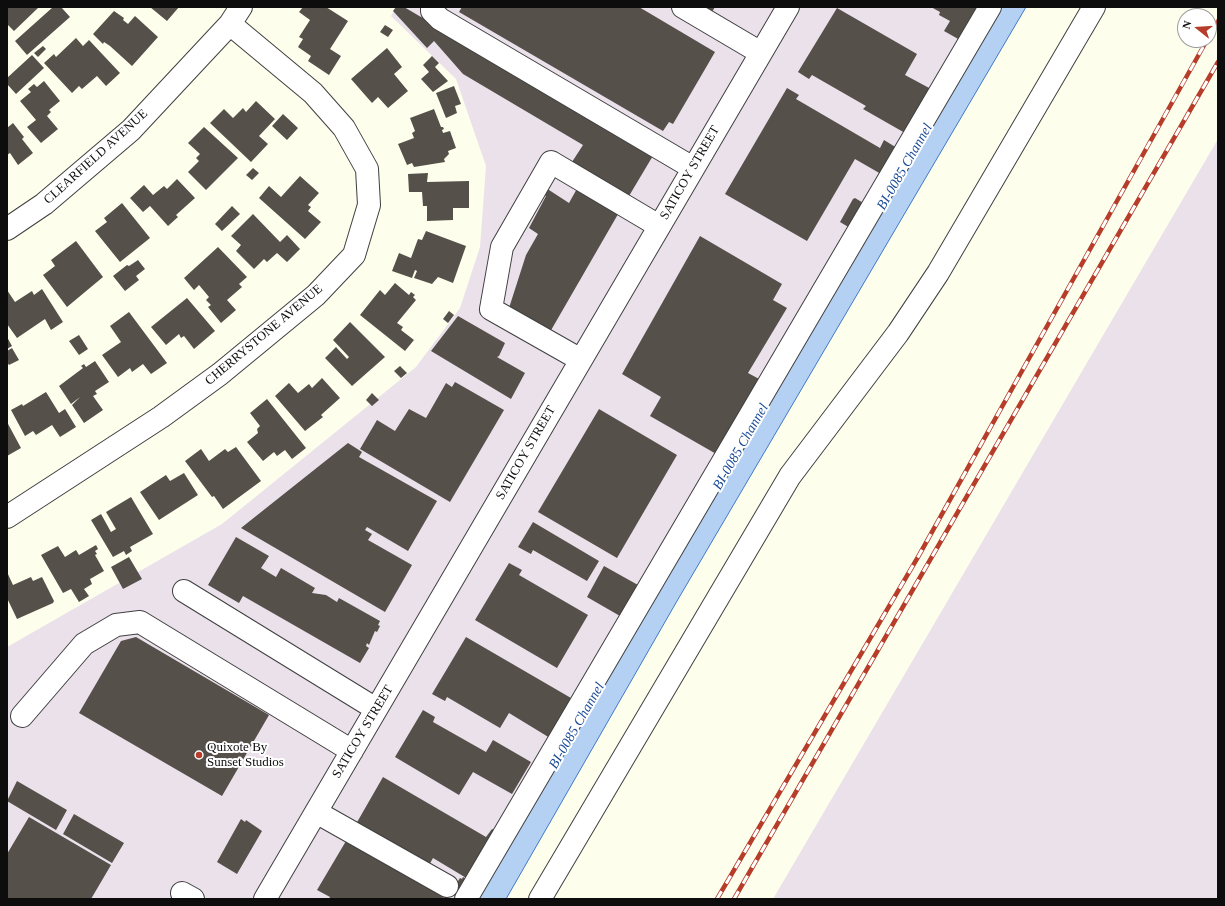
<!DOCTYPE html>
<style>
body{margin:0}
#map{position:relative;width:1225px;height:906px;overflow:hidden;background:#fefeed;font-family:Georgia,serif}
canvas{display:block}
.frame{position:absolute;inset:0;border:8px solid #0d0d0d;pointer-events:none}
.north{position:absolute;left:1177px;top:8px;width:40px;height:40px;box-sizing:border-box;background:#fff;border:1px solid #9e9e9e;border-radius:50%;rotate:287deg;font-size:11px;font-weight:700;line-height:16px;text-align:center;color:#0d0d0d}
.north::after{content:'';display:block;margin:auto;width:14px;height:18px;background:#b73d2b;clip-path:polygon(50% 0,100% 100%,50% 72%,0 100%)}
</style>
<div id="map">
<canvas width="1225" height="906"></canvas>
<div class="frame"></div>
<div class="north">N</div>
</div>
<script>
const ctx = document.querySelector('canvas').getContext('2d');
ctx.lineJoin = 'round';
function fillPath(path, color) { ctx.fillStyle = color; ctx.fill(path, 'evenodd'); }
const toPath = rows => new Path2D(rows.map(r => 'M' + r).join(''));
function stroke(path, color, width, dash) { ctx.strokeStyle = color; ctx.lineWidth = width; ctx.lineCap = dash ? 'butt' : 'round'; ctx.setLineDash(dash || []); ctx.stroke(path); }
function drawText(font, color, halo, rows, align = 'center') {
  ctx.font = font + ' Georgia,serif'; ctx.lineWidth = 4; ctx.setLineDash([]); ctx.textBaseline = 'middle'; ctx.strokeStyle = halo; ctx.fillStyle = color; for (const [text, x, y, turn = 0] of rows) {
    ctx.save(); ctx.translate(x, y); ctx.rotate((+turn || 0) * Math.PI / 180); ctx.textAlign = isNaN(turn) ? turn : align; if (halo) ctx.strokeText(text, 0, 0); ctx.fillText(text, 0, 0); ctx.restore();
  }
}
fillPath(toPath([
 [396,7,982,7,457,899,7,899,7,647,222,524,416,367,460,308,480,247,486,166,456,79,391,16],
 [1218,139,1218,899,773,899]
]), '#ebe1eb');
const water = toPath([
 [995,7,1026,7,677,601,506,899,473,899,995,7]
]);
fillPath(water, '#b4d1f3');
stroke(water, '#3e79c7', 1);
fillPath(toPath([
 [7,7,39,7,14,31,7,24],
 [53,7,61,7,70,17,27,55,15,41],
 [150,7,179,7,167,21],
 [303,7,326,7,348,21,330,49,341,56,329,75,308,61,311,56,298,47,303,39,299,37,310,20,299,12],
 [396,7,404,7,654,154,629,196,572,162,583,145,463,74,434,41,427,48,393,11],
 [462,7,639,7,715,52,673,124,669,122,663,131,459,12],
 [703,7,715,7,712,12],
 [931,7,979,7,960,40,944,31,950,21,939,15,940,12],
 [837,8,917,54,905,75,931,89,905,133,863,109,866,106,812,75,809,79,798,72],
 [114,11,124,18,123,20,128,24,135,16,158,37,132,66,110,46,104,42,103,44,93,34],
 [385,25,393,30,388,37,380,32],
 [76,38,83,46,89,40,120,73,106,86,97,76,82,89,79,86,72,93,44,63,54,54,56,57],
 [43,46,46,49,38,57,34,53],
 [387,48,402,67,394,74,408,91,388,108,378,97,372,103,351,79],
 [32,55,44,68,16,94,7,84,7,78],
 [432,56,439,63,435,67,448,81,433,92,421,79,429,72,423,65],
 [44,81,60,101,49,110,51,112,47,116,58,129,41,143,27,127,36,120,20,101,31,92,28,89,34,84,37,87],
 [454,86,461,104,455,106,457,113,446,118,436,93],
 [787,88,799,95,796,99,880,148,884,140,897,148,881,174,855,159,807,241,725,194],
 [256,101,275,119,259,136,268,144,251,162,210,123,224,109,233,118,243,108,246,112],
 [434,109,441,127,443,127,444,129,442,130,443,133,450,131,456,148,448,151,449,154,444,159,445,162,414,167,412,163,407,165,398,144,414,138,412,133,415,131,410,118],
 [283,114,298,128,287,140,272,126],
 [13,123,24,137,22,139,33,153,18,165,10,153,7,155,7,128],
 [204,127,238,158,206,190,188,172,199,161,196,158,200,154,188,143],
 [253,168,259,173,252,180,246,175],
 [428,173,427,182,469,181,469,208,453,208,453,220,427,221,427,206,423,206,422,192,409,192,408,174],
 [300,176,319,193,308,205,311,207,308,211,321,222,305,239,259,198,269,186,281,197],
 [177,179,195,198,176,215,178,217,168,226,150,206,143,212,130,198,144,185,153,195,164,186,167,189],
 [579,185,621,209,550,332,509,308,526,255,538,234,529,228,546,196,544,195,547,190,549,190,569,203],
 [855,198,865,204,850,228,840,222,853,199],
 [122,203,150,238,120,262,95,231,107,222,104,218],
 [232,206,240,214,222,231,215,224],
 [253,214,280,242,287,235,300,249,287,262,277,253,267,262,264,259,254,269,236,251,241,245,231,236],
 [426,231,466,246,453,283,438,277,432,284,414,278,417,271,415,270,412,278,392,271,399,253,411,258,418,239,422,240],
 [700,236,782,284,773,300,787,308,748,373,761,380,718,455,650,416,661,397,622,374],
 [76,241,103,277,67,307,43,275,55,266,51,260],
 [218,247,247,277,239,284,242,287,227,300,236,310,221,323,208,307,211,305,206,300,209,297,199,285,194,290,184,278],
 [138,260,145,269,136,276,139,280,125,291,113,276,127,265,129,266],
 [395,283,409,295,411,292,415,295,413,297,416,300,397,323,403,327,401,330,414,340,405,351,360,315,380,290,385,295],
 [42,289,63,322,51,330,45,319,17,338,7,324,7,290,15,302,32,291,34,295],
 [187,298,215,331,194,349,184,336,181,338,179,334,166,345,151,327],
 [449,311,454,315,448,323,443,319],
 [129,312,167,363,151,374,143,364,132,372,130,368,118,377,102,355,121,342,110,326],
 [458,316,505,343,499,356,497,357,525,373,511,399,431,351],
 [350,322,385,357,352,386,325,358,336,347,347,359,349,357,333,340],
 [79,335,88,349,79,355,69,341],
 [7,337,12,346,7,349],
 [12,348,19,360,9,365,7,362,7,351],
 [95,361,109,382,95,391,97,394,93,396,103,410,84,423,72,405,80,397,71,404,59,386,83,368,81,366,84,364,86,367],
 [400,366,407,373,401,378,394,371],
 [322,378,340,398,321,415,323,417,305,431,275,396,289,383,298,393,309,384,312,388],
 [455,382,504,410,450,502,360,449,377,420,395,431,409,409,426,418,446,383,452,387],
 [46,392,59,413,65,409,76,427,60,437,52,425,36,435,33,431,25,436,11,410,22,404,23,406],
 [372,393,379,400,372,406,366,400],
 [267,399,306,448,292,459,285,450,277,456,274,452,263,461,247,442,258,433,257,429,260,426,250,413],
 [599,409,677,455,617,558,538,512],
 [7,422,21,448,7,456],
 [348,443,362,452,359,457,437,501,408,551,367,527,365,530,372,534,368,540,412,565,385,612,241,528],
 [236,447,261,481,223,509,214,496,212,497,185,461,201,449,209,461,225,449,228,452],
 [184,473,198,495,159,520,140,492,166,475,170,481],
 [131,497,153,534,130,547,132,551,126,555,124,551,113,557,91,520,101,514,111,532,116,529,106,512],
 [533,522,599,561,587,581,533,550,531,554,518,547],
 [236,537,269,556,261,568,276,577,281,568,315,588,312,593,326,595,337,602,339,598,380,621,378,625,380,626,377,632,375,631,369,645,367,643,366,646,369,648,360,663,243,596,239,603,208,585],
 [96,545,98,549,95,551,97,554,95,555,104,571,90,579,92,584,84,589,89,596,79,602,71,589,63,593,41,555,58,546,65,557,76,550,79,555],
 [129,557,142,579,123,589,111,567],
 [509,563,522,570,519,575,588,615,557,668,475,620],
 [604,566,638,585,620,616,587,597],
 [7,572,13,585,31,577,33,581,42,577,54,601,53,603,17,619,7,598],
 [136,637,269,715,222,796,79,713,121,641],
 [466,637,571,698,552,731,554,732,550,738,509,713,500,728,447,697,445,701,432,694],
 [423,710,435,717,433,722,486,752,493,740,531,762,512,794,473,772,459,795,395,757],
 [383,777,486,837,492,829,496,831,468,879,433,858,428,867,356,824],
 [17,781,67,810,56,830,7,801],
 [74,814,124,843,112,863,63,834],
 [29,817,111,865,91,899,7,899,7,854],
 [241,819,245,822,246,820,262,831,237,874,217,862],
 [346,841,427,888,428,887,444,898,445,896,449,899,329,899,330,897,317,890],
 [463,877,468,880,462,890,455,886,460,878,462,879]
]), '#55504a');
const minor = toPath([
 [432,7,432,11,440,19,693,168],
 [683,7,761,53],
 [7,229,44,204,131,130,230,24,241,7],
 [581,360,491,309,502,247,551,162,659,226],
 [7,517,161,417,220,374,316,295,354,255,369,205,367,169,344,128,313,93,230,24],
 [184,591,376,709],
 [22,716,84,644,116,625,140,622,352,751],
 [316,812,447,886],
 [182,893,193,899],
 [265,899,788,7],
 [466,899,990,7],
 [540,899,790,476,898,333,938,273,1094,7]
]);
stroke(minor, '#404040', 24);
stroke(minor, '#fff', 22);
const rail = toPath([
 [1209,37,1218,21],
 [717,899,918,557,1207,40],
 [734,899,1218,62]
]);
stroke(rail, '#b73d2b', 4.5);
stroke(rail, '#fff', 3, [9]);
for (const [x, y, r, color] of [
 [199,755,4,"#b73d2b"]
]) { const dot = new Path2D(); dot.arc(x, y, r, 0, 2 * Math.PI); ctx.fillStyle = color; ctx.fill(dot); stroke(dot, '#fff', 1.5); }
drawText('13px', '#0d0d0d', '#fff', [
 ["CLEARFIELD AVENUE",96,157,-42],
 ["SATICOY STREET",690,173,-60],
 ["CHERRYSTONE AVENUE",264,335,-40],
 ["SATICOY STREET",526,453,-60],
 ["SATICOY STREET",363,732,-59]
]);
drawText('13px', '#0d0d0d', '#fff', [
 ["Quixote By",207,748],
 ["Sunset Studios",207,763]
], 'left');
drawText('italic 14px', '#1c4c99', '#fff', [
 ["BI-0085 Channel",905,167,-60],
 ["BI-0085 Channel",741,447,-60],
 ["BI-0085 Channel",577,726,-60]
]);
</script>
